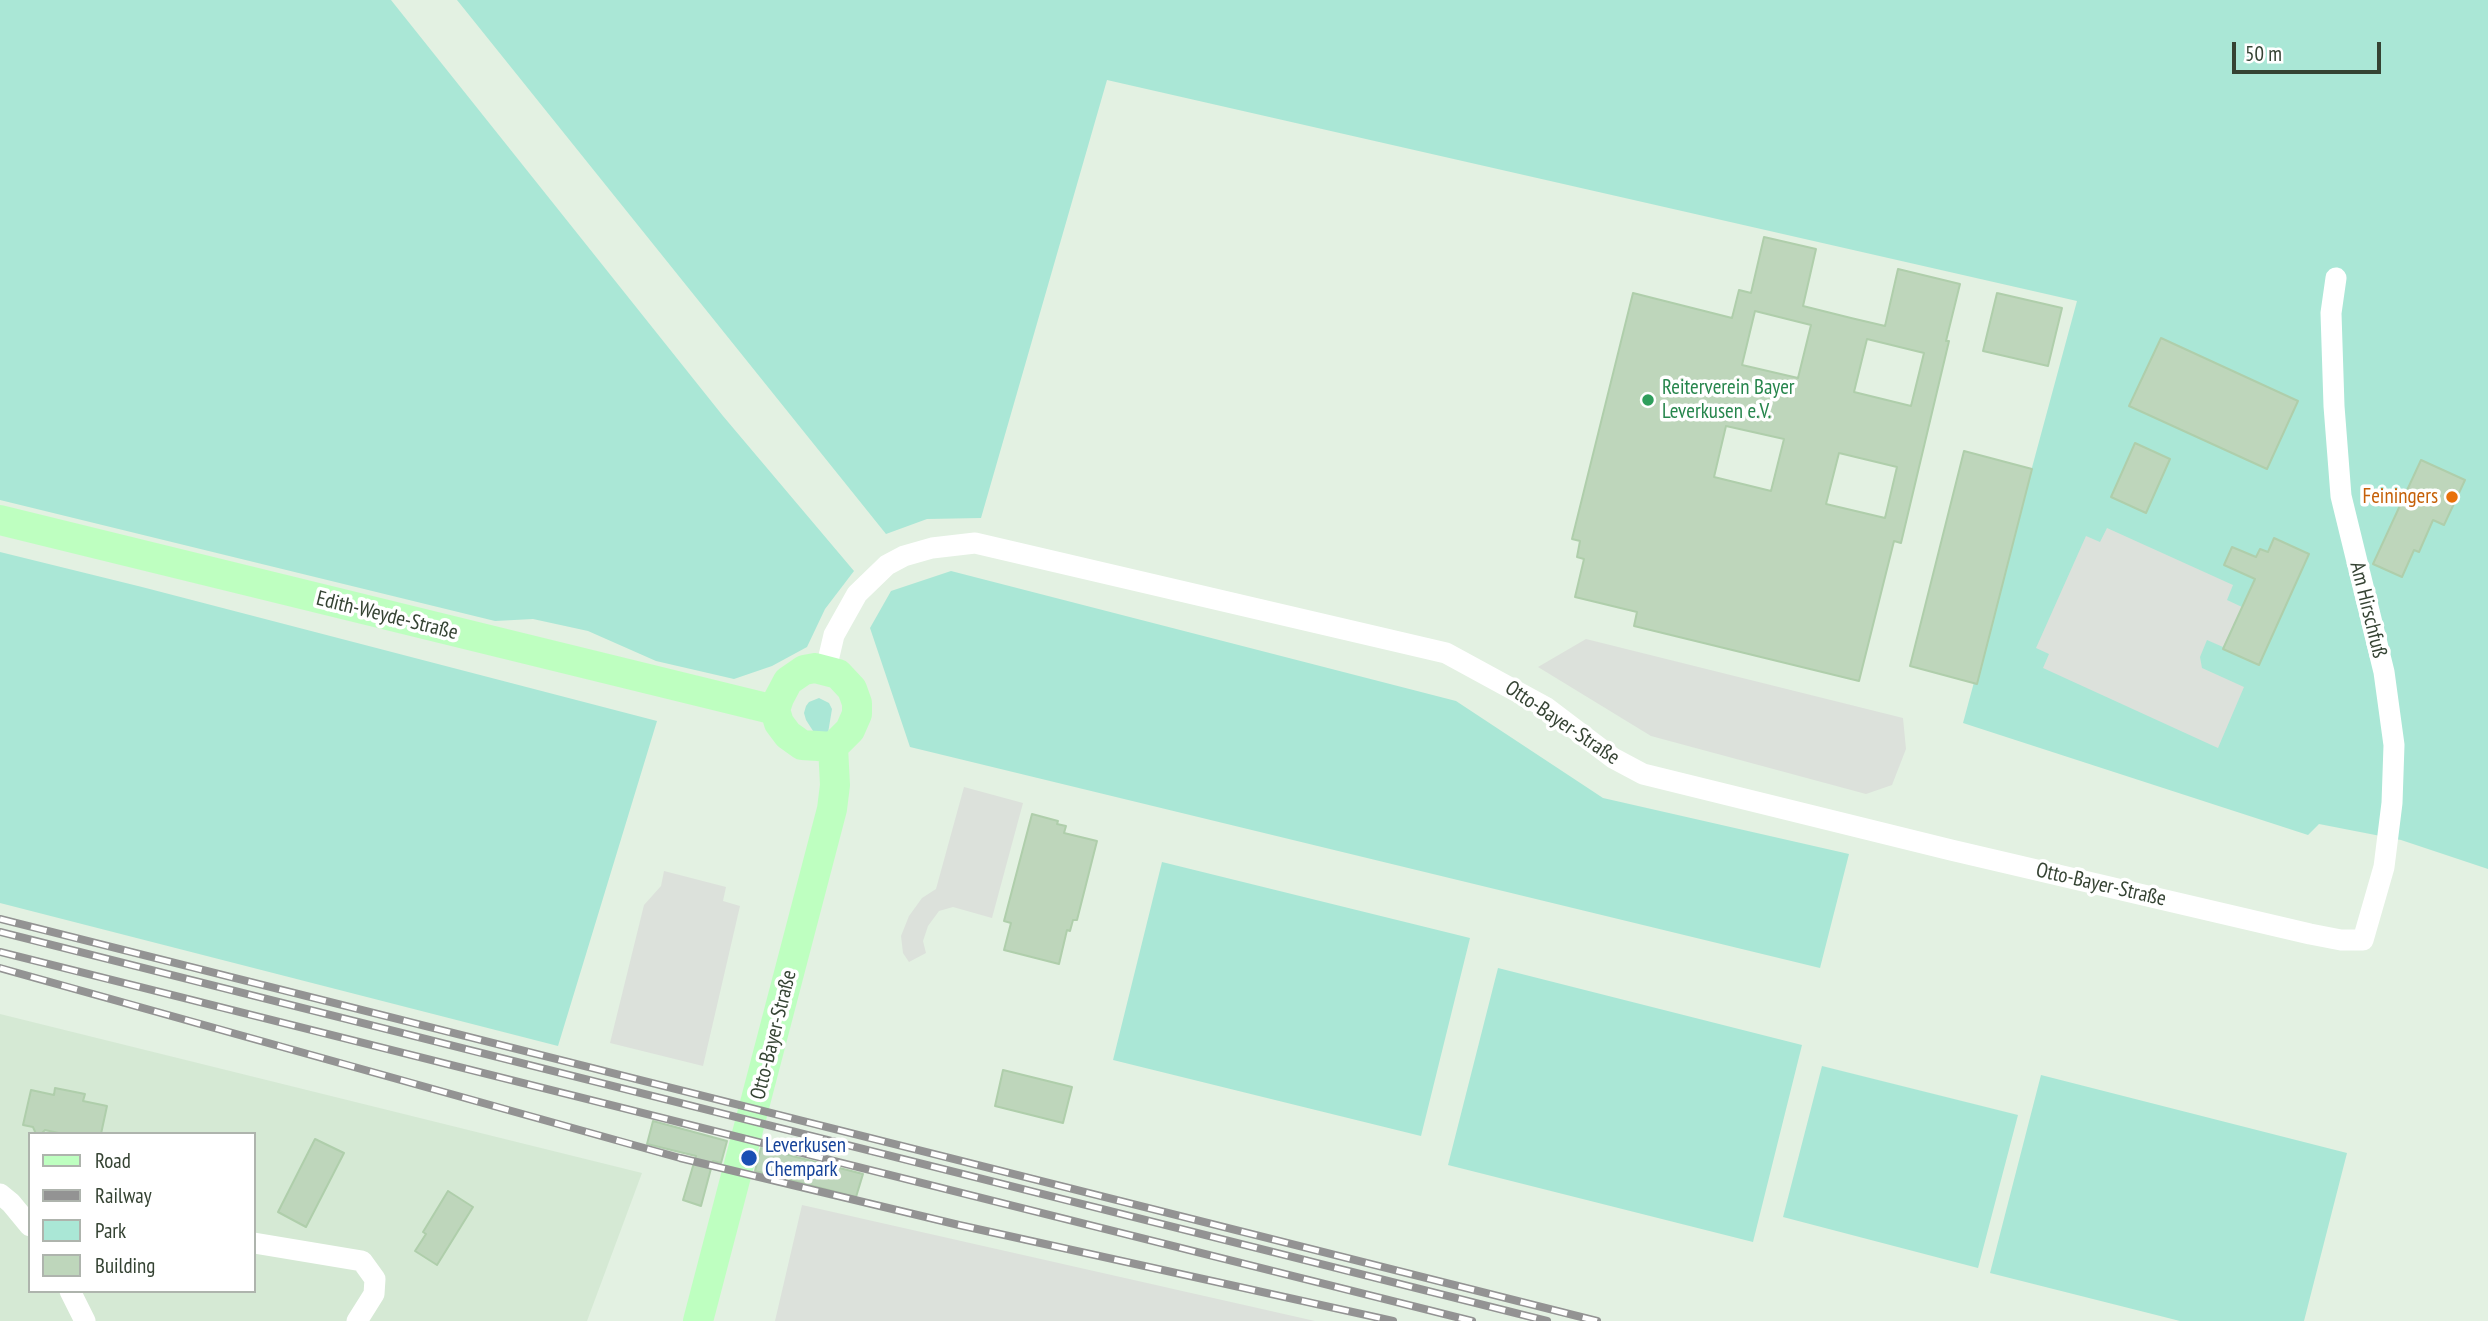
<!DOCTYPE html>
<meta charset="utf-8">
<style>
body{margin:0}
#map{position:relative;width:2488px;height:1321px;overflow:hidden;background:#e3f1e2;font-family:"PT Sans Narrow",sans-serif}
canvas{display:block}
.legend{position:absolute;left:28px;top:1132px;width:228px;height:161px;box-sizing:border-box;background:#fff;border:2px solid #aeb4ad;margin:0;padding:9px 12px;list-style:none;font-size:21px;color:#354333}
.legend li{display:flex;align-items:center;gap:14px;height:35px}
.legend b{width:35px;border:2px solid #aeb4ad}
.scale{position:absolute;left:2232px;top:42px;width:149px;height:32px;box-sizing:border-box;border:4px solid #354333;border-top:0;padding-left:9px;font-size:21px;line-height:24px;white-space:nowrap;color:#354333;-webkit-text-stroke:5px #fff;paint-order:stroke}
</style>
<div id="map">
<canvas width="2488" height="1321"></canvas>
<ul class="legend">
<li><b style="height:9px;background:#beffc0"></b>Road</li>
<li><b style="height:9px;background:#939393"></b>Railway</li>
<li><b style="height:19px;background:#aae7d6"></b>Park</li>
<li><b style="height:19px;background:#bed6bb"></b>Building</li>
</ul>
<div class="scale">50 m</div>
</div>
<script>
const ctx = document.querySelector('canvas').getContext('2d');
ctx.lineJoin = 'round';
function fillPath(path, color) { ctx.fillStyle = color; ctx.fill(path, 'evenodd'); }
const toPath = rows => new Path2D(rows.map(r => 'M' + r).join(''));
function stroke(path, color, width, dash) { ctx.strokeStyle = color; ctx.lineWidth = width; ctx.lineCap = dash ? 'butt' : 'round'; ctx.setLineDash(dash || []); ctx.stroke(path); }
function drawText(font, color, halo, rows, align = 'center') {
  ctx.font = font + ' "PT Sans Narrow",sans-serif'; ctx.lineWidth = 7; ctx.setLineDash([]); ctx.textBaseline = 'middle'; ctx.strokeStyle = halo; ctx.fillStyle = color; for (const [text, x, y, turn = 0] of rows) {
    ctx.save(); ctx.translate(x, y); ctx.rotate((+turn || 0) * Math.PI / 180); ctx.textAlign = isNaN(turn) ? turn : align; if (halo) ctx.strokeText(text, 0, 0); ctx.fillText(text, 0, 0); ctx.restore();
  }
}
fillPath(toPath([
 [0,1014,642,1173,587,1321,0,1321],
 [30,1134,254,1134,254,1291,30,1291]
]), '#d5e9d4');
fillPath(toPath([
 [0,0,391,0,723,416,854,571,825,609,807,647,772,666,734,679,656,661,588,631,533,619,495,621,0,500],
 [457,0,2488,0,2488,869,2401,840,2319,824,2308,835,1963,723,2077,301,1107,80,981,518,927,519,886,534],
 [0,552,142,587,657,721,558,1046,0,903],
 [951,571,1456,701,1603,798,1849,854,1820,968,910,747,870,628,891,591],
 [819,698,829,703,832,709,828,733,815,734,806,720,804,713,806,706,809,702],
 [1162,862,1470,938,1421,1136,1113,1060],
 [1498,968,1802,1045,1753,1242,1448,1165],
 [1822,1066,2018,1115,1978,1268,1783,1217],
 [2041,1075,2347,1153,2304,1321,2180,1321,1990,1273]
]), '#aae7d6');
fillPath(toPath([
 [2107,528,2233,585,2227,600,2242,607,2223,647,2207,640,2200,657,2202,668,2244,687,2218,748,2043,668,2049,654,2036,648,2086,536,2100,542],
 [1586,639,1903,718,1906,749,1892,785,1866,794,1651,736,1538,667],
 [964,787,1023,803,992,918,953,907,939,911,928,926,923,941,926,953,909,962,903,953,901,936,909,916,922,898,936,889],
 [664,871,726,887,723,901,740,906,703,1066,610,1043,644,905,661,886],
 [802,1205,1315,1321,775,1321]
]), '#dce1db');
const building = toPath([
 [1764,237,1816,249,1803,306,1851,318,1885,326,1898,269,1960,284,1946,341,1949,341,1901,543,1894,541,1859,681,1634,626,1637,612,1575,597,1584,559,1577,557,1580,541,1572,539,1633,293,1732,318,1739,290,1751,293,1764,237],
 [1755,311,1811,325,1798,378,1742,365,1755,311],
 [1867,339,1924,353,1911,406,1854,392,1867,339],
 [1726,426,1784,439,1771,491,1714,477,1726,426],
 [1839,453,1897,467,1885,518,1826,504,1839,453],
 [1997,293,2062,308,2048,366,1983,351,1997,293],
 [2161,338,2298,401,2267,469,2129,406,2161,338],
 [2135,443,2170,459,2146,513,2111,497,2135,443],
 [1964,451,2032,469,1977,684,1910,666,1964,451],
 [2421,460,2465,480,2444,525,2433,520,2419,552,2414,550,2402,577,2373,564,2421,460],
 [2274,538,2309,554,2259,665,2223,649,2255,579,2224,565,2232,547,2256,557,2260,549,2268,552,2274,538],
 [1032,814,1058,821,1057,824,1066,826,1064,833,1097,841,1077,920,1073,920,1070,931,1067,930,1059,964,1004,950,1011,923,1004,921,1032,814],
 [1003,1070,1072,1087,1063,1123,995,1106,1003,1070],
 [55,1088,85,1094,83,1101,107,1106,101,1134,63,1134,45,1130,41,1134,36,1134,33,1127,23,1125,31,1090,54,1095,55,1088],
 [653,1121,727,1141,721,1163,713,1161,701,1206,683,1200,696,1156,647,1144,653,1121],
 [315,1139,344,1153,306,1227,278,1212,315,1139],
 [761,1148,863,1174,856,1197,755,1171,761,1148],
 [448,1191,473,1207,437,1265,415,1251,426,1234,423,1232,448,1191]
]);
fillPath(building, '#bed6bb');
stroke(building, '#afceab', 2);
stroke(toPath([
 [826,669,834,635,857,594,887,565,904,556,932,548,975,543,1446,653,1547,708,1613,758,1643,774,1951,850,2310,934,2341,940,2363,940,2384,867,2392,803,2394,745,2384,672,2341,496,2334,406,2331,313,2336,278],
 [0,1194,11,1203,30,1226],
 [254,1243,362,1261,375,1279,374,1294,357,1321],
 [70,1291,85,1321]
]), '#fff', 21);
stroke(toPath([
 [0,520,775,710],
 [815,668,838,674,852,689,857,703,857,714,850,730,833,747,802,745,788,735,779,723,775,710,779,698,788,681,804,670,815,668],
 [698,1321,832,809,835,785,833,747]
]), '#beffc0', 30);
const rail = toPath([
 [0,919,1597,1321],
 [0,932,1547,1321],
 [0,952,1472,1321],
 [0,968,680,1158,959,1225,1393,1321]
]);
stroke(rail, '#939393', 8);
stroke(rail, '#fff', 5, [16]);
for (const [x, y, r, color] of [
 [1648,400,7,"#2e9e5b"],
 [2452,497,7,"#e8710a"],
 [749,1158,9,"#1a4fb4"]
]) { const dot = new Path2D(); dot.arc(x, y, r, 0, 2 * Math.PI); ctx.fillStyle = color; ctx.fill(dot); stroke(dot, '#fff', 2.5); }
drawText('21px', '#27864d', '#fff', [
 ["Reiterverein Bayer",1662,388],
 ["Leverkusen e.V.",1662,412]
], 'left');
drawText('21px', '#c56008', '#fff', [
 ["Feiningers",2438,497]
], 'right');
drawText('21px', '#354333', '#fff', [
 ["Am Hirschfuß",2368,610,76],
 ["Edith-Weyde-Straße",387,616,14],
 ["Otto-Bayer-Straße",1562,723,34],
 ["Otto-Bayer-Straße",2101,885,13],
 ["Otto-Bayer-Straße",774,1035,-76]
]);
drawText('21px', '#164399', '#fff', [
 ["Leverkusen",765,1146],
 ["Chempark",765,1170]
], 'left');
</script>
